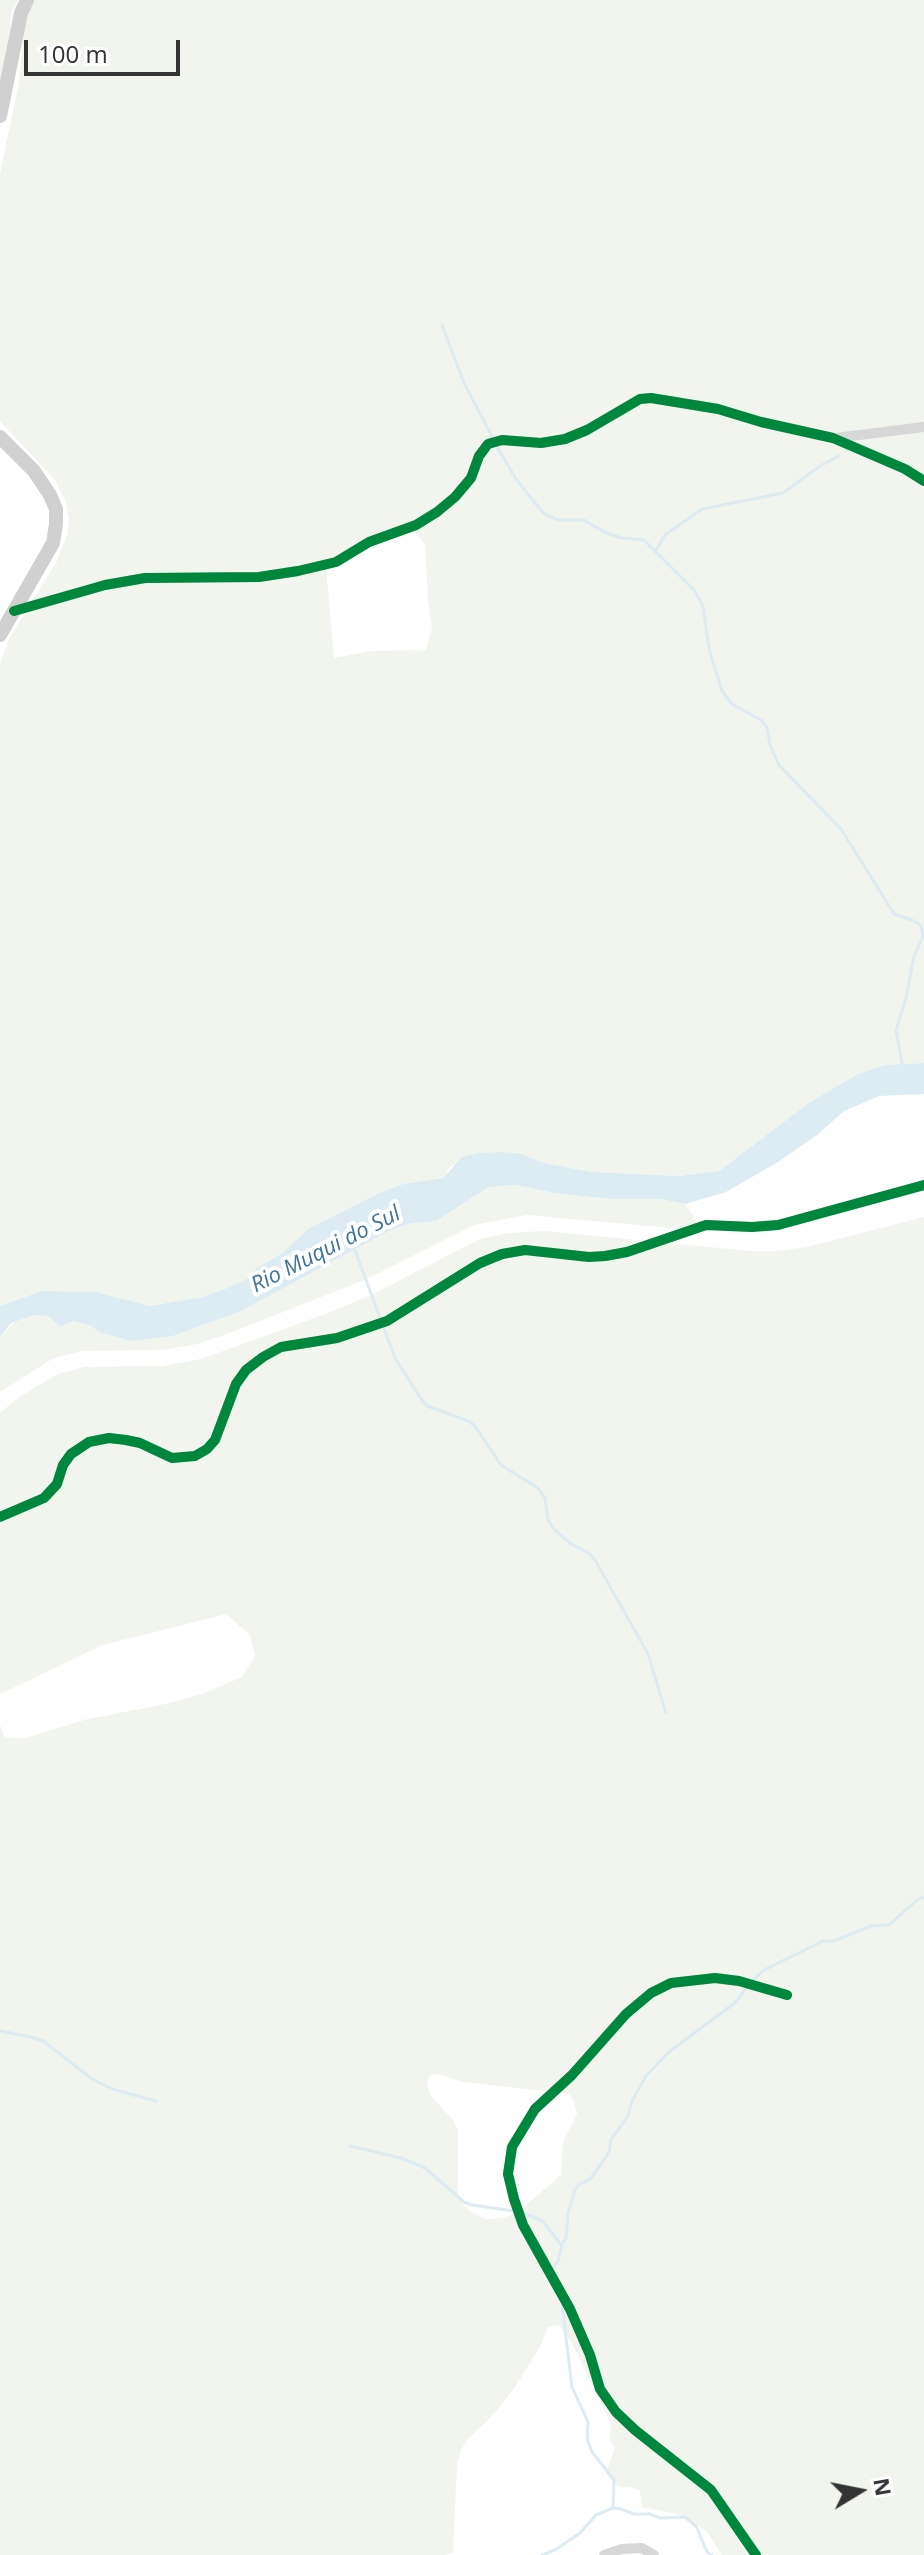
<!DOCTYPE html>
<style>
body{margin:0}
#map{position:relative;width:924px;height:2555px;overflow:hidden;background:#fff;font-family:"Open Sans",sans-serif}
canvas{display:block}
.north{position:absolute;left:820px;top:2451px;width:80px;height:80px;-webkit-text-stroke:6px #fff;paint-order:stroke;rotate:80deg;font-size:22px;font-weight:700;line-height:32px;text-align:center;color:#333}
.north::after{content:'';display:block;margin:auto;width:28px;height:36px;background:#333;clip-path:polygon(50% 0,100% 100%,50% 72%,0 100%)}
.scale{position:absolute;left:24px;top:40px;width:156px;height:36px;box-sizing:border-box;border:4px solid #333;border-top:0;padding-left:10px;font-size:24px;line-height:28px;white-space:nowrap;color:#333;-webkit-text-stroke:6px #fff;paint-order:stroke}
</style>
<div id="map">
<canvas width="924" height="2555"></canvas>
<div class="north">N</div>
<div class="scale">100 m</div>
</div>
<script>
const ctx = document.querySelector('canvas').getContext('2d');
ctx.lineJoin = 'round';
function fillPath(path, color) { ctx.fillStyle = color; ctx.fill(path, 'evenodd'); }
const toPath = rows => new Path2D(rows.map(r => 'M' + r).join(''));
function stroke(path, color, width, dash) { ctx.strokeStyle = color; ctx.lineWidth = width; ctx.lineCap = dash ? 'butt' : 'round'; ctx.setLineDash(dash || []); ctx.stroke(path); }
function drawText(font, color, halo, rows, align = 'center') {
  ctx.font = font + ' "Open Sans",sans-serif'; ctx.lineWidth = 8; ctx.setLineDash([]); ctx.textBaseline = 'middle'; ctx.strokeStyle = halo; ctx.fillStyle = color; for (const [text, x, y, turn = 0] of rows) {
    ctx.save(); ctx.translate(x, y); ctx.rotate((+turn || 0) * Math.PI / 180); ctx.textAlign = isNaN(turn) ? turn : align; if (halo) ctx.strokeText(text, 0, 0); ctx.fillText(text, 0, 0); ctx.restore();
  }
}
fillPath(toPath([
 [0,0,19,0,12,11,0,107],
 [35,0,924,0,924,1063,884,1065,858,1074,810,1102,719,1171,680,1176,592,1172,544,1163,521,1154,452,1165,443,1178,403,1184,379,1193,308,1229,284,1253,254,1270,251,1277,226,1289,202,1297,150,1306,96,1292,42,1291,0,1306,0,664,9,639,57,561,67,535,69,519,66,502,55,480,0,421,0,174,18,87,26,15],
 [405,527,416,533,425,545,428,601,432,628,426,650,371,651,334,658,326,567],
 [515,1185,554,1193,610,1199,661,1199,685,1204,696,1220,694,1230,527,1215,474,1225,367,1279,227,1334,197,1344,162,1350,83,1351,65,1355,52,1359,0,1392,0,1337,15,1321,34,1315,48,1316,60,1327,75,1321,89,1325,101,1333,132,1341,173,1336,241,1311,389,1231,408,1224,436,1221,489,1187],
 [924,1217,924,2555,722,2555,708,2533,694,2522,677,2514,642,2507,640,2491,630,2487,619,2487,610,2479,606,2472,615,2448,610,2441,611,2424,572,2343,559,2325,548,2327,540,2347,513,2390,492,2416,467,2440,461,2450,457,2464,453,2552,444,2555,0,2555,0,1725,5,1738,26,1738,84,1720,170,1703,202,1694,242,1677,255,1656,250,1635,226,1614,103,1645,0,1694,0,1413,19,1397,58,1374,84,1367,163,1366,201,1359,328,1313,373,1294,480,1239,508,1233,544,1231,750,1251,777,1251,807,1247],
 [437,2074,464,2082,569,2094,574,2102,577,2114,563,2142,561,2175,517,2213,504,2218,486,2219,473,2213,463,2205,458,2196,458,2131,453,2120,431,2096,427,2085,430,2075]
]), '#f1f5ed');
fillPath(toPath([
 [924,1063,924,1094,879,1096,844,1111,817,1135,778,1162,726,1192,685,1204,661,1199,610,1199,554,1193,515,1185,489,1187,436,1221,408,1224,389,1231,241,1311,173,1336,132,1341,101,1333,89,1325,74,1321,60,1327,48,1316,34,1315,11,1323,0,1337,0,1306,42,1291,96,1292,150,1306,202,1297,225,1289,251,1277,254,1270,283,1253,308,1229,379,1193,403,1184,443,1178,462,1157,477,1153,504,1152,521,1154,544,1163,592,1172,680,1176,719,1171,810,1102,858,1074,884,1065]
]), '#ddebf3');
stroke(toPath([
 [442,325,464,383,493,438],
 [496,445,516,479,544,514,559,520,584,520,606,533,622,538,644,540,694,590,703,606,709,649,722,691,732,704,761,720,767,727,770,745,779,765,841,829,894,914,912,920,921,925,923,936,914,956,906,998,896,1030,903,1068],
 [655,552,665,535,702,509,783,493,820,466,839,456],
 [353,1245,395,1358,421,1399,427,1406,468,1421,475,1426,501,1465,538,1488,545,1498,548,1520,555,1530,571,1544,589,1553,595,1560,648,1654,666,1713],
 [753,1980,764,1970,823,1941,834,1941,871,1926,889,1925,917,1900,924,1897],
 [0,2031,31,2037,43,2041,92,2079,112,2089,156,2101],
 [350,2146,401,2158,425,2168,464,2202,472,2205,514,2211],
 [521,2212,543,2221,562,2246],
 [552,2269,558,2261,562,2244,566,2238,568,2213,575,2190,578,2185,590,2179,601,2164,609,2152,611,2139,627,2118,632,2101,646,2076,669,2052,736,2002,748,1986],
 [562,2305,572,2387,588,2422,587,2439,592,2452,614,2480,613,2508],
 [542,2555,555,2550,580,2533,596,2515,613,2508,621,2509,634,2514,649,2514,661,2518,685,2517,696,2526,707,2552,712,2555]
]), '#ddebf3', 3);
stroke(toPath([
 [835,438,924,427],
 [14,611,105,585,145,578,259,577,298,571,336,562,369,542,416,525,437,512,455,497,471,478,479,456,488,444,502,440,541,443,565,439,587,430,640,399,651,398,718,409,761,422,833,438,905,469,924,481],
 [0,1517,44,1498,57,1484,63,1465,71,1454,89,1442,109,1438,126,1440,140,1443,172,1458,195,1456,207,1449,215,1440,236,1384,246,1370,263,1357,281,1347,337,1338,387,1321,480,1263,502,1254,525,1250,589,1257,605,1256,627,1252,706,1225,752,1227,778,1225,924,1185],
 [604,2555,622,2549,642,2548,654,2555],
 [756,2555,711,2490,635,2430,616,2412,600,2389,590,2355,570,2309,523,2225,514,2199,508,2174,512,2147,535,2109,572,2075,626,2014,651,1993,671,1983,715,1978,739,1981,787,1995]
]), '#d7d7d7', 10);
stroke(toPath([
 [0,116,21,13,27,0],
 [0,437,34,471,50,495,56,509,56,524,53,543,0,635]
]), '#d0d0d0', 14);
stroke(toPath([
 [14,611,105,585,145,578,259,577,298,571,336,562,369,542,416,525,437,512,455,497,471,478,479,456,488,444,502,440,541,443,565,439,587,430,640,399,651,398,718,409,761,422,833,438,905,469,924,481],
 [0,1517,44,1498,57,1484,63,1465,71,1454,89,1442,109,1438,126,1440,140,1443,172,1458,195,1456,207,1449,215,1440,236,1384,246,1370,263,1357,281,1347,337,1338,387,1321,480,1263,502,1254,525,1250,589,1257,605,1256,627,1252,706,1225,752,1227,778,1225,924,1185],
 [756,2555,711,2490,635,2430,616,2412,600,2389,590,2355,570,2309,523,2225,514,2199,508,2174,512,2147,535,2109,572,2075,626,2014,651,1993,671,1983,715,1978,739,1981,787,1995]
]), '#00873e', 10);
drawText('italic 22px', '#3f7597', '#fff', [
 ["Rio Muqui do Sul",326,1250,-27]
]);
</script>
